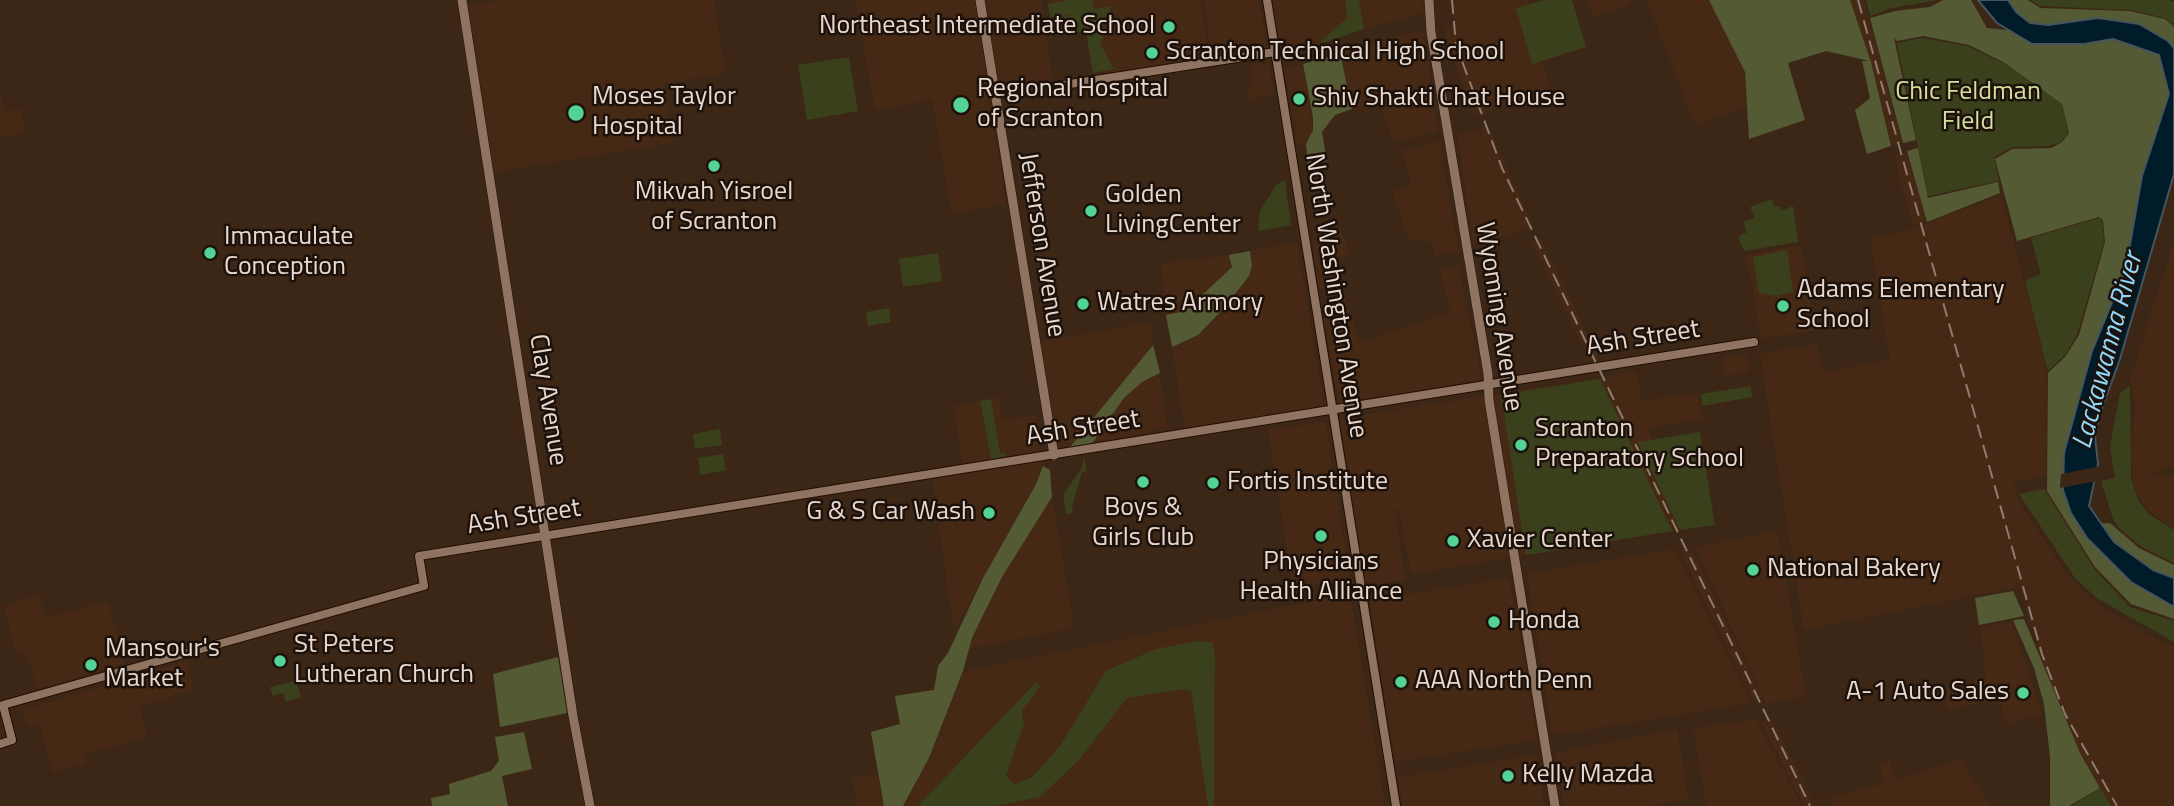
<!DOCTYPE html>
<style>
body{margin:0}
canvas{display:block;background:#3c2616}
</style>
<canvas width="2174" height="806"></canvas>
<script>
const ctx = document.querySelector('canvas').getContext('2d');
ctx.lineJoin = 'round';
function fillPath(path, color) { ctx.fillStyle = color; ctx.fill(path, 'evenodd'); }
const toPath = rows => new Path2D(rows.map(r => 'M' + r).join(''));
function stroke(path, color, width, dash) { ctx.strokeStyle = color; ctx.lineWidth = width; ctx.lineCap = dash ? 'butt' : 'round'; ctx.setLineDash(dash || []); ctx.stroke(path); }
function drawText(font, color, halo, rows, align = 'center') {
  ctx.font = font + ' "Titillium Web",sans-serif'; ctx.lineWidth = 5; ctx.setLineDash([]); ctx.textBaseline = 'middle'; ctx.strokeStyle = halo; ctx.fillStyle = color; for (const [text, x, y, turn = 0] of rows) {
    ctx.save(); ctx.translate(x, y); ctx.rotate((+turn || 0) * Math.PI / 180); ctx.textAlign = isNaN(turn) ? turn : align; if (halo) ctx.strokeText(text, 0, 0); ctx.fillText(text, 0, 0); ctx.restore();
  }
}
fillPath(toPath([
 [502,0,714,0,725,73,663,84,673,143,493,172,467,5],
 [856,0,1041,0,1053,84,987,94,1006,204,952,213,932,100,875,110],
 [1047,0,1158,0,1135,5,1160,0,1201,0,1208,59,1104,75,1094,12,1051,18],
 [1204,0,1259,0,1267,48,1212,58],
 [1272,0,1345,0,1347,18,1317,45,1281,55],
 [1359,0,1422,0,1425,13,1364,29],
 [1448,0,1528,0,1551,93,1474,115,1444,30,1454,23],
 [1588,0,1630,0,1631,5,1593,17],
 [1647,0,1707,0,1723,24,1744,73,1746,107,1695,125],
 [1850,0,1864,0,1902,143,1892,146,1871,62],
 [1423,30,1438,131,1393,143,1381,102,1352,109,1340,53],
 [1269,63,1273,95,1248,99,1247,87,1253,86,1250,65],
 [1303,64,1313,130,1306,144,1297,145,1285,69],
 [0,90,4,111,21,109,25,133,0,138],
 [1488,126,1534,227,1473,245,1458,135,1478,129,1484,142,1480,129],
 [1439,141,1458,251,1435,256,1431,242,1409,240,1392,191,1412,185,1402,151],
 [1906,152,1926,222,1913,226,1894,156],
 [2001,196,2046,364,2046,476,2014,482,2017,499,2071,580,2096,603,2165,644,2174,646,2174,806,2111,806,2080,753,2041,660,2020,586,1804,630,1760,354,1817,344,1822,372,1890,360,1870,238,1905,231],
 [1343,233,1350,256,1336,259,1341,283,1318,290,1313,241],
 [1541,240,1563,284,1599,359,1590,361,1532,244],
 [1297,242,1324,406,1185,429,1172,347,1198,335,1226,306,1249,276,1252,266,1250,251],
 [2174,242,2174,467,2158,469,2152,477,2174,475,2174,528,2150,512,2141,500,2133,481,2130,442,2136,409,2130,380],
 [1801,245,1815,330,1761,339,1753,285,1744,256],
 [1229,255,1232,267,1185,311,1166,315,1161,264],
 [1458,265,1482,380,1339,404,1322,303,1346,298,1359,342,1450,312,1440,270],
 [1151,322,1153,345,1070,447,1057,448,1039,342],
 [1743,354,1748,359,1748,372,1725,376,1722,357],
 [1636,372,1642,401,1697,393,1702,419,1648,428,1652,440,1639,443,1680,530,1411,574,1399,509,1395,510,1405,580,1363,586,1340,419],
 [1160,373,1167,428,1091,445,1124,398,1142,382],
 [999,398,1001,420,1037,415,1042,465,1035,484,957,625,953,627,933,479,964,472,954,406,980,401,991,458,1007,456,1000,454,991,399],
 [1326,422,1349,577,1293,588,1268,429],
 [1052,497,1074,628,968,649,1002,577],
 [1777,531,1806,696,1766,704,1696,547],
 [1675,549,1752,703,1553,735,1527,574],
 [1691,549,1762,698,1753,701,1680,550],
 [1509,578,1537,740,1395,762,1370,600],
 [1350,594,1385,806,1214,806,1215,653,1131,662,1106,671,1060,746,1031,777,1014,784,1006,777,1024,724,1022,711,1040,686,1035,683,918,806,904,806,930,758,964,671],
 [39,595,45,618,108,601,124,664,37,689,27,653,16,655,4,606],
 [2012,623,2042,714,2006,724,1999,699,1948,709,1945,689,1986,678,1980,627],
 [186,661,194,689,139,706,147,737,84,755,86,763,53,772,40,725,28,726,23,710],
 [1183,689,1191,691,1208,806,994,806,1040,797,1079,760,1127,698],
 [1756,719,1801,806,1706,806,1694,729],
 [1772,719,1802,779,1815,806,1804,806,1761,722],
 [1677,729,1688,799,1650,806,1564,806,1555,753],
 [1537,755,1544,806,1403,806,1398,777],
 [1960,759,1991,806,1834,806,1832,797,1884,783,1879,763,1889,760,1896,781],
 [877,774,884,806,857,806,852,778]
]), '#462915');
fillPath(toPath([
 [1069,0,1092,0,1094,9,1112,6,1101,24,1093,27,1097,31,1105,32,1100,43,1114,69,1093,73,1086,31,1057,36,1054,18,1077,14,1050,17,1048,4],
 [1345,0,1359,0,1364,29,1317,45,1347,18],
 [1545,0,1572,0,1586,47,1532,64,1516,8],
 [1866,0,1938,0,1891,8,1870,16],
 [2031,0,2169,0,2174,2,2174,26,2165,18,2131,10,2039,6],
 [1922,38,1967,46,2003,63,2062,104,2068,133,2061,142,2049,146,2012,147,1994,157,1999,181,1928,196,1897,43],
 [849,57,858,111,807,120,798,65],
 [1285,180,1291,225,1258,231,1260,211,1276,185],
 [1772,199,1774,207,1780,206,1781,211,1793,206,1798,242,1744,251,1738,237,1747,232,1743,222,1755,218,1750,207],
 [2099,218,2102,220,2104,242,2077,335,2064,356,2048,371,2025,281,2041,274,2031,238],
 [1787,250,1793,292,1776,296,1759,293,1753,257],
 [938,253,942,281,903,287,899,259],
 [889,308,891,322,868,326,866,312],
 [1600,379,1672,531,1526,555,1501,395],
 [2130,385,2131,479,2139,502,2149,514,2174,530,2174,563,2142,547,2119,528,2113,519,2101,481,2115,478,2110,448,2112,435,2120,393],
 [1751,386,1752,397,1702,406,1701,394],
 [991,399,1000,453,1006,453,1007,456,991,459,980,401],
 [720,429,722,445,695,449,693,434],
 [1700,432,1715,525,1680,530,1638,442],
 [723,454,726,470,700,475,698,458],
 [1084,457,1087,472,1082,472,1072,506,1073,513,1066,514,1063,495,1081,469],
 [2044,489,2095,570,2130,607,2174,621,2174,642,2098,599,2075,578,2019,494],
 [1198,641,1212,642,1215,653,1214,806,1208,806,1191,691,1183,689,1127,698,1079,760,1040,797,994,806,918,806,1036,682,1040,686,1022,711,1024,724,1006,776,1014,784,1032,777,1060,746,1106,671,1156,649],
 [296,681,301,697,286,702,283,693,273,696,270,687],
 [2100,788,2111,806,2072,806]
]), '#3a401c');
fillPath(toPath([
 [1709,0,1850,0,1871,62,1891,146,1867,154,1855,110,1870,98,1862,61,1869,61,1826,51,1788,63,1805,120,1749,139,1745,72],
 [1943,0,1971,0,1987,28,2007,30,1994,0,2028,0,2040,8,2130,11,2165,19,2174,27,2174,121,2134,231,2091,379,2087,524,2110,523,2139,548,2174,565,2174,619,2131,604,2095,567,2047,491,2048,373,2065,357,2079,335,2105,242,2103,220,2099,217,2017,241,1995,159,2012,149,2051,148,2062,142,2069,133,2062,104,2003,62,1969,45,1923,36,1897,41,1894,38,1916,140,1903,143,1870,18,1895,11,1930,7],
 [1340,53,1352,109,1335,115,1322,132,1327,161,1308,166,1306,144,1313,130,1313,117,1303,64],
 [1918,148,1928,198,1998,182,2000,193,1927,222,1907,151],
 [1250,251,1252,266,1249,276,1226,306,1198,335,1172,347,1166,315,1185,311,1232,267,1229,255],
 [1153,345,1160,373,1142,382,1124,398,1091,445,1070,447],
 [1043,466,1050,470,1052,497,1002,577,972,638,963,671,929,758,903,806,884,806,871,732,900,724,895,696,934,690,938,666,948,653,982,580,1036,484],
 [2013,591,2024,616,1979,625,1975,598],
 [2024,619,2080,753,2100,788,2069,806,2050,806,2050,757,2044,704,2034,668,2013,620],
 [558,657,567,713,500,727,493,674],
 [524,732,532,769,502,776,508,806,432,806,431,798,450,794,449,784,491,771,499,761,495,737]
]), '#535a34');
const water = toPath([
 [1978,0,2008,0,2016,12,2030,23,2048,25,2098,18,2139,24,2168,41,2174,48,2174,174,2120,359,2100,414,2095,437,2098,464,2089,506,2114,542,2153,570,2174,578,2174,607,2131,582,2087,538,2071,513,2063,490,2064,453,2092,351,2126,268,2142,176,2169,94,2159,55,2113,39,2084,44,2032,44,1997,23,1978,0]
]);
fillPath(water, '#001b29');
stroke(water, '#46545b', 2);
fillPath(toPath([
 [2102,466,2098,481,2060,488,2061,474]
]), '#3c2616');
const tertiary = toPath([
 [1267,0,1396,806],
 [1057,86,1275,52],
 [0,744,12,740,3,705,424,586,419,556,1754,342]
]);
const secondary = toPath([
 [462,0,573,716,590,806],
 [980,0,1054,455],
 [1429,0,1431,32,1488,374,1489,400,1555,806]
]);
stroke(tertiary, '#220e01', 10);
stroke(secondary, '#220e01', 10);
stroke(tertiary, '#8f7462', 8);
stroke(secondary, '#8f7462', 9);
stroke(toPath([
 [1452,0,1456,45,1502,168,1810,806],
 [1858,0,2042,654,2065,714,2117,806]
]), '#8e7c6f', 2, [14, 7]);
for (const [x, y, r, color] of [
 [1169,27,7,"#54d396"],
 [1152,53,7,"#54d396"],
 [1299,99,7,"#54d396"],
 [961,105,9,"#54d396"],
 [576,113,9,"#54d396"],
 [714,166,7,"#54d396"],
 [1091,211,7,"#54d396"],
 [210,253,7,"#54d396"],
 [1083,304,7,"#54d396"],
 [1783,306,7,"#54d396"],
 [1521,445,7,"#54d396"],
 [1143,482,7,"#54d396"],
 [1213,483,7,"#54d396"],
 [989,513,7,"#54d396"],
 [1321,536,7,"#54d396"],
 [1453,541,7,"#54d396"],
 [1753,570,7,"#54d396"],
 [1494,622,7,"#54d396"],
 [280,661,7,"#54d396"],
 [91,665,7,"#54d396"],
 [1401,682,7,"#54d396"],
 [2023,693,7,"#54d396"],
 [1508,776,7,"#54d396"]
]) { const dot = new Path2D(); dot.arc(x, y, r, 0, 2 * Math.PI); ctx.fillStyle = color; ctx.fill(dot); stroke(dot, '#1c110b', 2.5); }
drawText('26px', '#e8d9cf', '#1c110b', [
 ["Northeast Intermediate School",1155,27,"right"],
 ["Scranton Technical High School",1166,53],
 ["Regional Hospital",977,90],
 ["of Scranton",977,120],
 ["Moses Taylor",592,98],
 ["Hospital",592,128],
 ["Shiv Shakti Chat House",1313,99],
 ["Mikvah Yisroel",714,193,"center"],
 ["of Scranton",714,223,"center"],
 ["Golden",1105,196],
 ["LivingCenter",1105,226],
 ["Immaculate",224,238],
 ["Conception",224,268],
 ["Adams Elementary",1797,291],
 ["School",1797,321],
 ["Watres Armory",1097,304],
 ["Scranton",1535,430],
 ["Preparatory School",1535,460],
 ["Fortis Institute",1227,483],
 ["Boys &",1143,509,"center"],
 ["Girls Club",1143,539,"center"],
 ["G & S Car Wash",975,513,"right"],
 ["Xavier Center",1467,541],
 ["Physicians",1321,563,"center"],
 ["Health Alliance",1321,593,"center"],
 ["National Bakery",1767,570],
 ["Honda",1508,622],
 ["St Peters",294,646],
 ["Lutheran Church",294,676],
 ["Mansour's",105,650],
 ["Market",105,680],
 ["AAA North Penn",1415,682],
 ["A-1 Auto Sales",2009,693,"right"],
 ["Kelly Mazda",1522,776]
], 'left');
drawText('26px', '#d3df9d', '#1c110b', [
 ["Chic Feldman",1968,93],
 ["Field",1968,123]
]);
drawText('26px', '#e8d9cf', '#1c110b', [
 ["Jefferson Avenue",1041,245,81],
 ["North Washington Avenue",1335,296,81],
 ["Wyoming Avenue",1498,317,81],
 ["Ash Street",1643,339,-9],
 ["Clay Avenue",547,400,81],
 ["Ash Street",1083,429,-9],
 ["Ash Street",524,518,-9]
]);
drawText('italic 28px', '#8fd7fb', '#1c110b', [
 ["Lackawanna River",2109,351,-75]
]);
</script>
